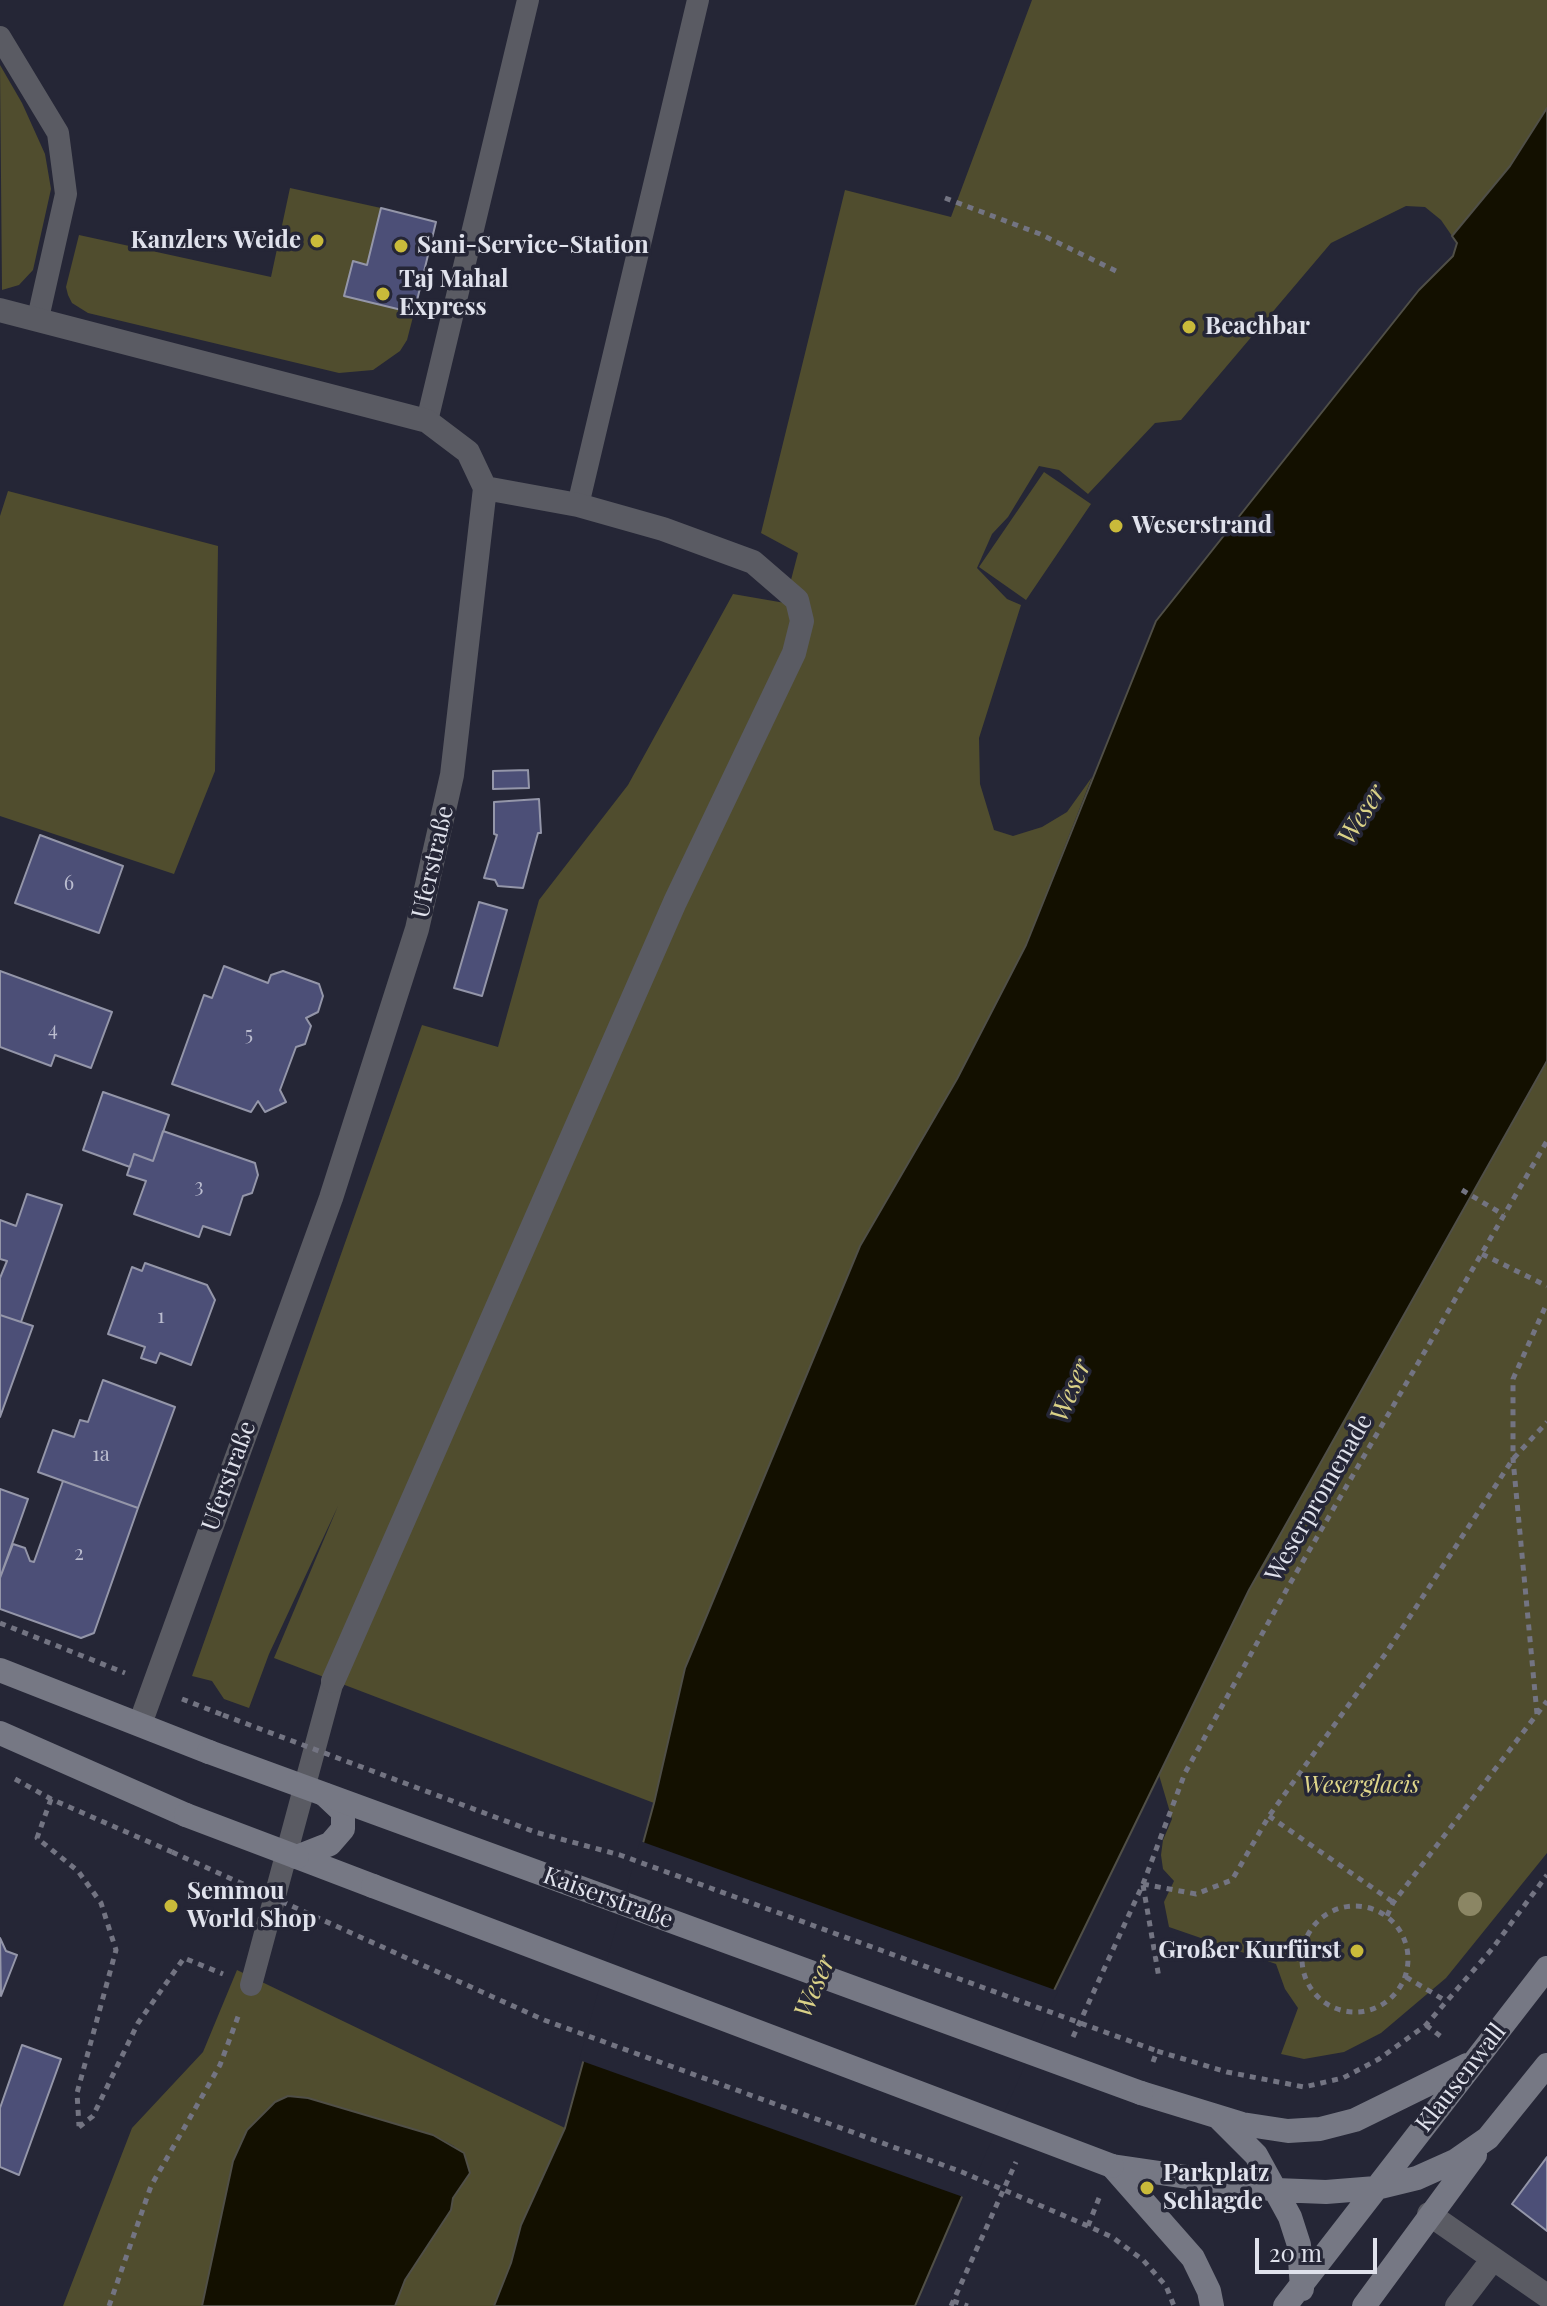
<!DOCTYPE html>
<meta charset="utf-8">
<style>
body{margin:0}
#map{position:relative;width:1547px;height:2306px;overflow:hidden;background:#252636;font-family:"Playfair Display",serif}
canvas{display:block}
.scale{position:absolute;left:1255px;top:2238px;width:122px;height:36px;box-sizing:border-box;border:4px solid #e0e2ec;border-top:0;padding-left:10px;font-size:24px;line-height:28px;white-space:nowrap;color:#e0e2ec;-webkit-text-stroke:6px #252636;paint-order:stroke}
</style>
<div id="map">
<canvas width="1547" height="2306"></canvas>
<div class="scale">20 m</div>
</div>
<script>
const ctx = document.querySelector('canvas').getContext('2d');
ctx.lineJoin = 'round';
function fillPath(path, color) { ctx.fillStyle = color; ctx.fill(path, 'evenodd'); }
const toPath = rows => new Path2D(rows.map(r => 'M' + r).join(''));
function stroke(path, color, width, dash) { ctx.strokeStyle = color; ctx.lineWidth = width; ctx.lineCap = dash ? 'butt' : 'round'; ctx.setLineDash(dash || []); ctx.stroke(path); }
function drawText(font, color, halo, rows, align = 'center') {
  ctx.font = font + ' "Playfair Display",serif'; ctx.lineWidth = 7; ctx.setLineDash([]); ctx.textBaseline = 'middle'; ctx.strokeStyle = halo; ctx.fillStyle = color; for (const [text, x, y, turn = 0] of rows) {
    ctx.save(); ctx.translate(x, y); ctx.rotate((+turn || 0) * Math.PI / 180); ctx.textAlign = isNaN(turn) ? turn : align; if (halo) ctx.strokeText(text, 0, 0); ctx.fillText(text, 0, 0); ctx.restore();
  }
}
fillPath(toPath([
 [1032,0,1547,0,1547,108,1510,166,1452,236,1441,220,1425,207,1406,206,1331,243,1181,420,1155,423,1088,494,1059,470,1039,466,1008,517,992,534,977,568,1007,599,1021,605,979,738,980,784,994,830,1013,836,1042,827,1067,812,1092,777,1026,945,957,1079,860,1246,685,1668,654,1803,274,1658,338,1506,269,1654,249,1708,224,1699,212,1681,192,1676,422,1025,498,1047,539,900,628,785,733,594,785,603,798,553,761,533,845,190,951,217],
 [0,65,22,103,45,154,51,189,33,270,19,285,2,290],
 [290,188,381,208,367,265,353,261,344,296,414,313,407,340,400,351,373,370,339,373,88,313,72,303,68,295,66,287,79,235,271,277],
 [1044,472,1091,504,1026,600,979,567],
 [8,491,218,546,215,771,174,874,0,816,0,516],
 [1547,1062,1547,1853,1446,1978,1381,2033,1344,2052,1304,2059,1281,2054,1298,2008,1285,1989,1276,1964,1169,1927,1164,1902,1174,1881,1163,1869,1161,1855,1163,1840,1172,1819,1159,1775,1249,1589],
 [237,1970,565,2128,521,2225,511,2263,494,2306,395,2306,405,2280,451,2210,453,2198,470,2173,454,2146,433,2135,308,2098,233,2161,202,2306,63,2306,132,2128,203,2052]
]), '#504d2e');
const water = toPath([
 [1547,108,1547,1061,1249,1590,1025,2050,915,2306,494,2306,511,2263,521,2225,565,2128,654,1803,685,1668,860,1246,957,1079,1026,945,1156,621,1419,290,1453,256,1457,243,1452,236,1510,166,1547,108],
 [288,2096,308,2098,433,2135,464,2153,470,2173,453,2198,451,2210,405,2280,395,2306,202,2306,233,2161,247,2130,275,2102,288,2096]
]);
fillPath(water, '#131000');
stroke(water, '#504f47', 2);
fillPath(toPath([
 [640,1841,1058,1991,966,2198,579,2060]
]), '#252636');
const building = toPath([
 [381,208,436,222,414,313,344,296,353,261,367,265,381,208],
 [528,770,529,788,493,789,493,771,528,770],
 [539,799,541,833,538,833,523,888,498,886,495,880,484,878,497,835,494,834,494,802,539,799],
 [40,835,123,866,99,933,15,903,40,835],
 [479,902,507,910,482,996,454,988,479,902],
 [224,966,268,983,271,975,283,971,319,984,323,996,318,1012,306,1018,311,1026,305,1044,296,1047,280,1090,286,1102,265,1112,258,1101,251,1112,172,1084,204,995,212,998,224,966],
 [0,971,112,1012,91,1068,55,1055,51,1066,0,1047,0,971],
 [103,1092,169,1115,153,1161,134,1154,130,1167,83,1150,103,1092],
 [163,1131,255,1163,258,1175,252,1193,243,1196,230,1235,203,1226,199,1237,134,1214,146,1181,127,1175,134,1154,153,1161,163,1131],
 [27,1194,62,1205,21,1322,0,1315,0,1278,7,1261,0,1259,0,1220,16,1226,27,1194],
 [145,1263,207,1285,215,1300,191,1365,160,1353,156,1363,141,1358,145,1347,108,1334,132,1267,142,1271,145,1263],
 [0,1315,33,1326,0,1417,0,1315],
 [103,1380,175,1407,138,1508,38,1472,53,1430,74,1437,80,1420,88,1422,103,1380],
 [63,1481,138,1508,94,1633,81,1638,0,1609,0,1578,13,1544,25,1548,30,1561,34,1562,63,1481],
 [0,1489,28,1499,0,1578,0,1489],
 [0,1938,6,1951,17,1955,1,1996,0,1938],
 [22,2045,61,2059,19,2175,0,2167,0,2108,22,2045],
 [1547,2157,1547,2231,1512,2204,1547,2157]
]);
fillPath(building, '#4c4f77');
stroke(building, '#9496a9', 2);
stroke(toPath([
 [945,198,1040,234,1120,273],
 [1462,1190,1504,1215],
 [1482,1254,1547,1286],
 [0,1623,125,1673],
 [182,1699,223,1715],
 [1537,1714,1513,1459,1513,1379,1547,1303],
 [15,1779,51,1799,172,1852],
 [51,1799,37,1838,78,1871,101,1903,116,1950,77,2093,79,2126],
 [1269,1816,1393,1902],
 [1143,1884,1196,1894,1232,1880,1269,1816,1386,1653,1513,1459,1547,1422],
 [1143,1885,1159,1978],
 '1302 1959a53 53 0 1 1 106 0a53 53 0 1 1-106 0Z',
 [1387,1916,1393,1903,1547,1701],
 [1406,1977,1446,2001],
 [1426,2025,1444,2039],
 [1073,2037,1143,1884,1185,1773,1288,1587,1547,1141],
 [1153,2062,1157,2051,1227,2072,1304,2087,1343,2078,1379,2059,1426,2025,1492,1949,1547,1875],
 [79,2127,93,2116,138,2023,184,1958,223,1974],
 [1099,2198,1088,2226,1112,2237,1143,2260,1166,2286,1174,2306],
 [953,2301,968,2306],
 [109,2306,151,2186,220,2065,239,2014],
 [951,2306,1016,2162]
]), '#737482', 5, [6, 6]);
stroke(toPath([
 [0,37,58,133,66,194,38,318],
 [427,421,528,0],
 [578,505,698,0],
 [251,1985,333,1681]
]), '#5a5b63', 22);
stroke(toPath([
 [0,310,427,421,468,452,485,488,452,775,417,929,331,1198,140,1724],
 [333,1681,675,902,794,653,802,621,797,600,753,562,663,529,578,505,485,488],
 [1429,2214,1547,2296],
 [1457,2306,1493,2259]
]), '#5a5b63', 24);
stroke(toPath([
 [0,1670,209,1752],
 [0,1733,186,1815],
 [297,1857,330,1844,343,1829,343,1812,325,1795],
 [297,1857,373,1886],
 [1141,2093,1242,2124,1288,2131,1320,2129,1355,2120,1467,2065],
 [1220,2119,1256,2155,1290,2217,1299,2245,1302,2289],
 [1112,2166,1276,2190,1326,2192,1376,2188,1417,2178,1455,2161,1488,2138,1547,2065],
 [1112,2166,1193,2258,1209,2291,1212,2306],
 [1285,2306,1547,1968],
 [1364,2306,1475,2155]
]), '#767884', 24);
stroke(toPath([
 [223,1715,535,1832,620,1855,1157,2051],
 [172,1852,544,2020,962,2172,1088,2226]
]), '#737482', 5, [6, 6]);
stroke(toPath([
 [209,1752,1141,2093],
 [186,1815,297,1857],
 [373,1886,1112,2166]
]), '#767884', 24);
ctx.fillStyle = '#8b8664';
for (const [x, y] of [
 [1470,1904]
]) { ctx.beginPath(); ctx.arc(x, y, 12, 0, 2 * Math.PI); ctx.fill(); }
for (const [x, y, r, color] of [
 [317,241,8,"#c9ba3a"],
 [401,246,8,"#c9ba3a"],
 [383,294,8,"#c9ba3a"],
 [1189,327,8,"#c9ba3a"],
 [1116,526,8,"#c9ba3a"],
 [171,1906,8,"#c9ba3a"],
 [1357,1951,8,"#c9ba3a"],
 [1147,2188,8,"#c9ba3a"]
]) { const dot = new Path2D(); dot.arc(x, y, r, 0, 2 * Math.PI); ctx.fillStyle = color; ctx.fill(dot); stroke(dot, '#252636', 3); }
drawText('20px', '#bbbdcf', null, [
 ["6",69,884],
 ["4",53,1030],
 ["5",249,1035],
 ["3",199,1187],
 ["1",161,1317],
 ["1a",101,1455],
 ["2",79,1554]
]);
drawText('bold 24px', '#e0e2ec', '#252636', [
 ["Kanzlers Weide",301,241,"right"],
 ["Sani-Service-Station",417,246],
 ["Taj Mahal",399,280],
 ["Express",399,308],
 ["Beachbar",1205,327],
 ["Weserstrand",1132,526],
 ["Semmou",187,1892],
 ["World Shop",187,1920],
 ["Großer Kurfürst",1341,1951,"right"],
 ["Parkplatz",1163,2174],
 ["Schlagde",1163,2202]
], 'left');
drawText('24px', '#e0e2ec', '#252636', [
 ["Uferstraße",433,862,-77],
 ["Uferstraße",229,1476,-70],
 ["Weserpromenade",1319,1498,-60],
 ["Kaiserstraße",608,1898,20],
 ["Klausenwall",1461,2078,-52]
]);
drawText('italic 24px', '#ded58a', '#252636', [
 ["Weserglacis",1361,1786]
]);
drawText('italic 26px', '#dad187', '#252636', [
 ["Weser",1362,815,-58],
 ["Weser",1071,1391,-67],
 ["Weser",815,1987,-67]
]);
</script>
